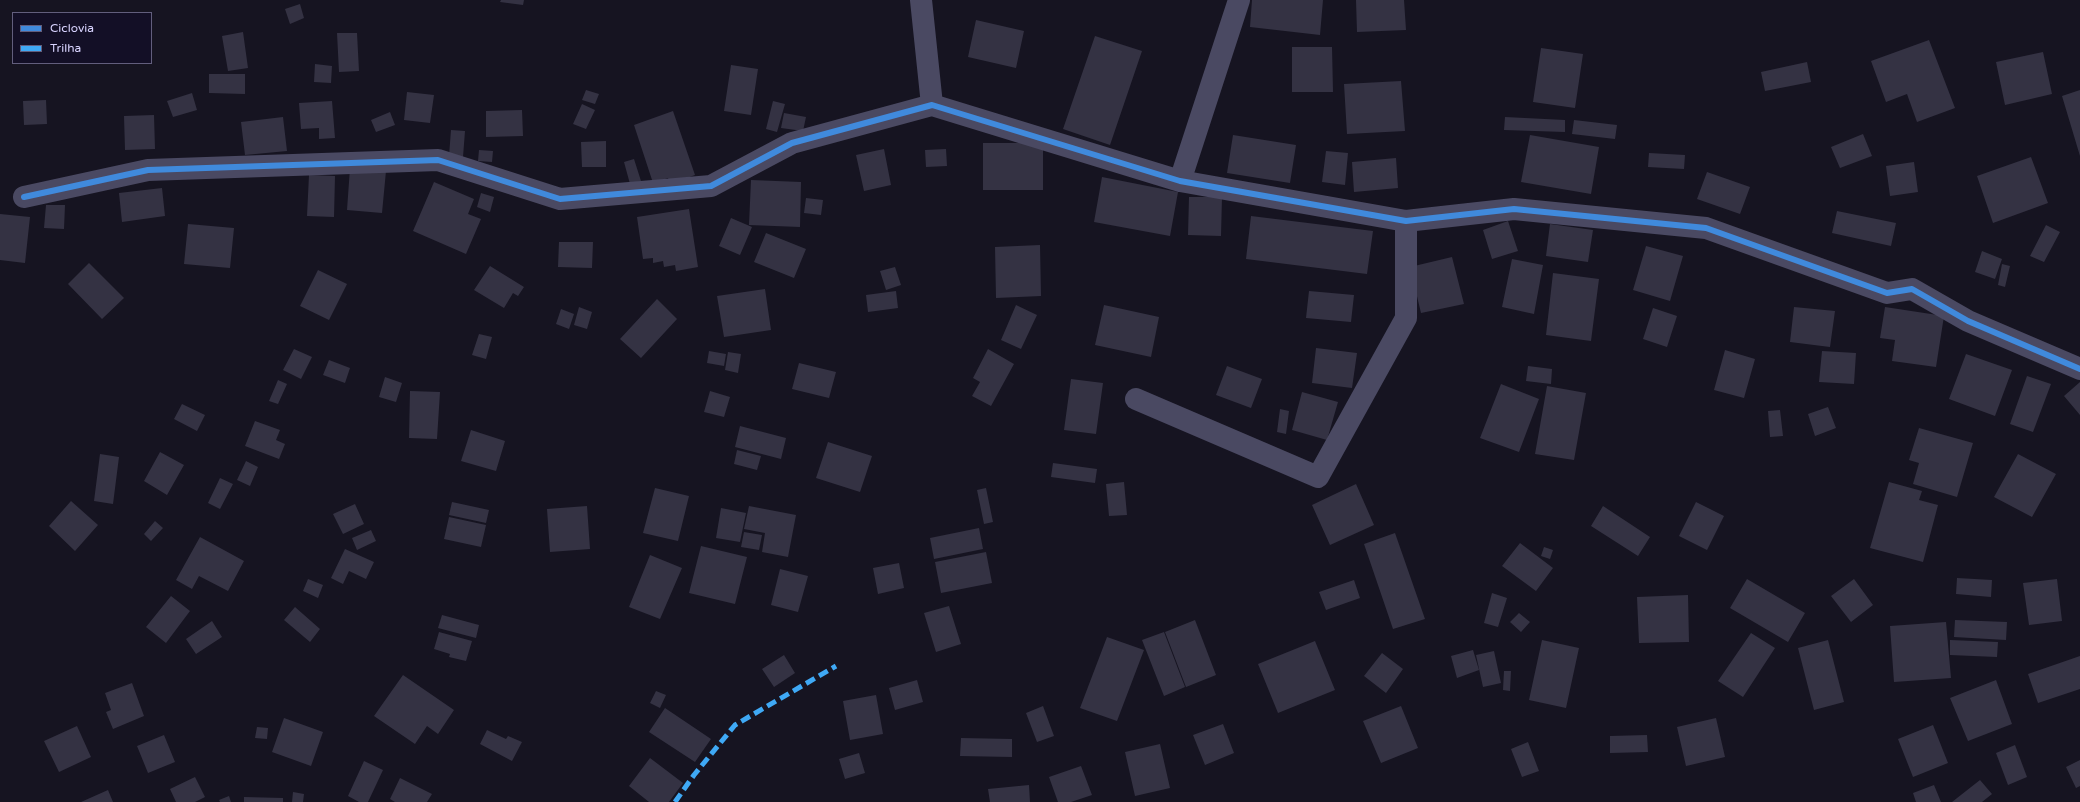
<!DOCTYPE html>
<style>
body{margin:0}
#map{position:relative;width:2080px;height:802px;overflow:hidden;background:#161421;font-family:"Varela Round",sans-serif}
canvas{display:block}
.legend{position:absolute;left:12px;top:12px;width:140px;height:52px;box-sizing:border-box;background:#130f26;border:1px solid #625e7d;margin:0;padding:5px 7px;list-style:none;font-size:12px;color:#d9d4ff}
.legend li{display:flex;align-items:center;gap:8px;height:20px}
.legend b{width:20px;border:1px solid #625e7d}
</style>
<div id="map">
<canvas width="2080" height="802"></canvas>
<ul class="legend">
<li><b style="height:5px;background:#408adc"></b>Ciclovia</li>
<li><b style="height:5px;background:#3fa9f5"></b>Trilha</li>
</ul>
</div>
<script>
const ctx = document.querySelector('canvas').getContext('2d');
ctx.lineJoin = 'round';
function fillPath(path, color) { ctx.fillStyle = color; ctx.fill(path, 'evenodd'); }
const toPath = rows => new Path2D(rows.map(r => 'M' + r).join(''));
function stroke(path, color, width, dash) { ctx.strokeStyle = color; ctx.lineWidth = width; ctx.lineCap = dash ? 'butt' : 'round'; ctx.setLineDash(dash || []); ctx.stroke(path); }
fillPath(toPath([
 [501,0,524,0,523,5,500,2],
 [1252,0,1323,0,1320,35,1250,27],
 [1356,0,1404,0,1406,30,1357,32],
 [300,4,304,18,290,24,285,9],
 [976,20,1024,31,1016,68,968,57],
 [243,32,248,68,228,71,222,36],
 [337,33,357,33,359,71,339,72],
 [1095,36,1142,51,1110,145,1063,129],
 [1929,40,1955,108,1917,122,1907,94,1886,102,1871,61],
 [1292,47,1332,47,1333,92,1292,92],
 [1541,48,1583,54,1575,108,1533,102],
 [2043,52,2052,94,2005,105,1996,62],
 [1807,62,1811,82,1765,91,1761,72],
 [315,64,332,66,331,83,314,82],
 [731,65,758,69,751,115,724,111],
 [209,74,245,74,245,94,209,93],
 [1401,81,1405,131,1347,134,1344,84],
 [586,90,599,94,595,104,582,100],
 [2080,90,2080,156,2062,96],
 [407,92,434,95,430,123,404,120],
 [192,93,197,110,173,117,167,101],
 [46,100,47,124,24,125,23,101],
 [332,101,335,138,319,139,319,128,301,129,299,103],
 [773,101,785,104,777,132,766,129],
 [582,104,595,110,586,129,573,124],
 [522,110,523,136,486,137,486,111],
 [673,111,695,175,670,184,668,178,653,183,634,125],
 [390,112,395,125,376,132,371,120],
 [784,113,806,117,803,131,781,128],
 [154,115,155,149,125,150,124,116],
 [283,117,287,151,245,155,241,122],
 [1505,117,1565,120,1565,132,1504,130],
 [1574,120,1617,125,1615,139,1572,134],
 [451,130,465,131,463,157,449,156],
 [1863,134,1872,156,1840,168,1831,147],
 [1233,135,1296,145,1290,183,1227,173],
 [1530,135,1599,147,1591,194,1521,182],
 [606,141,606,167,582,167,581,142],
 [983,143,1043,143,1043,190,983,190],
 [884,149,891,185,864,191,856,155],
 [946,149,947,166,926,167,925,150],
 [479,150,493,151,492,162,478,161],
 [1326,151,1348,153,1345,185,1322,182],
 [1649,153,1685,155,1684,169,1648,167],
 [2031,157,2048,203,1993,223,1977,176],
 [1396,158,1398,188,1354,192,1352,162],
 [634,159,641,181,630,184,624,162],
 [1914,162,1918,192,1890,196,1886,166],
 [350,168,386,171,382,213,347,210],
 [1707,172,1750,187,1740,214,1697,199],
 [309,175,335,176,334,217,307,216],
 [1102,177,1178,192,1170,236,1094,222],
 [751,180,801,182,800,227,749,225],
 [434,182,474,199,468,214,481,219,466,254,413,231],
 [162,188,165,216,122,222,119,193],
 [481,193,494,197,490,212,477,207],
 [1189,197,1222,197,1221,236,1188,235],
 [806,198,823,200,821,215,804,213],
 [46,205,65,205,64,229,44,228],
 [689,209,698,267,676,271,675,265,664,267,663,261,653,263,653,258,643,259,637,217],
 [1837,211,1896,223,1891,246,1832,233],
 [0,214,30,217,25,263,0,260],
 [1251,216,1373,231,1367,274,1246,259],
 [731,218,752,227,740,255,719,246],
 [1508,221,1518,251,1492,259,1483,230],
 [188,224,234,228,230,268,184,264],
 [1550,224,1593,230,1588,262,1546,256],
 [2046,225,2060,232,2044,262,2030,256],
 [766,233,806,249,794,278,754,262],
 [559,242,593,242,592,268,558,267],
 [1040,245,1041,296,996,298,995,247],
 [1646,246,1683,256,1670,301,1633,290],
 [1982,251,2002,259,1995,279,1975,272],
 [1452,257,1464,304,1421,313,1410,267],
 [1512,259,1543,265,1534,314,1502,307],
 [89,263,124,298,102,319,68,284],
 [2002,264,2010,266,2005,287,1998,285],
 [490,266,524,287,518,296,513,293,504,308,474,290],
 [895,267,901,285,886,290,880,271],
 [318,270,347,284,329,320,300,306],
 [1553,273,1599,279,1591,341,1546,335],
 [765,289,771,330,724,337,717,296],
 [896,291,898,308,868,312,866,295],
 [1309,291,1354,295,1351,322,1306,318],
 [657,299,677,319,641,358,620,339],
 [1016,305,1037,315,1021,349,1001,340],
 [1104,305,1159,317,1151,357,1095,345],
 [579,307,592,312,587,329,574,325],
 [1794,307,1835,311,1830,347,1790,342],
 [1885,307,1944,316,1936,367,1892,361,1895,340,1880,338],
 [1653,308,1677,316,1667,347,1643,339],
 [561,309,574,314,569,329,556,324],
 [479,334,492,337,486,359,472,355],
 [1316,348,1357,353,1352,388,1312,383],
 [294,349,312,357,301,379,283,370],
 [988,349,1014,364,991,406,972,396,980,382,973,378],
 [1725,350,1755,359,1744,398,1714,390],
 [709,351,726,354,724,366,707,363],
 [1822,351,1856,353,1854,384,1819,382],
 [728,352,741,354,738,373,725,370],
 [1966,354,2012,370,1995,416,1949,399],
 [329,360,350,368,345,383,323,375],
 [799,363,836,372,829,398,792,389],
 [1227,366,1262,379,1251,408,1216,395],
 [1528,366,1552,369,1551,384,1526,381],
 [2027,376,2051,384,2033,432,2010,424],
 [385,377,402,383,396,402,379,397],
 [1071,379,1103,383,1096,434,1064,430],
 [278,380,287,384,278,404,269,401],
 [2080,382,2080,415,2064,396],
 [1501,384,1539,399,1519,452,1480,438],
 [1547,386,1586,393,1574,460,1535,454],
 [410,391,440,392,437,439,409,438],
 [710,391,730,397,724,417,704,412],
 [1302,392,1338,402,1327,440,1292,430],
 [182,404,205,415,197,431,174,419],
 [1828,407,1836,428,1815,436,1808,414],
 [1280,409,1289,411,1286,434,1277,432],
 [1780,410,1783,436,1770,437,1768,411],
 [255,421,280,430,276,440,285,444,279,459,245,446],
 [740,426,786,438,781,459,735,447],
 [1919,428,1973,443,1957,497,1913,484,1919,463,1909,460],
 [471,430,505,441,496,471,461,461],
 [828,442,872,456,860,492,816,478],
 [737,450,761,456,757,470,734,464],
 [160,452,184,465,167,495,144,481],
 [100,454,119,457,113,504,94,501],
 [2018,454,2056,474,2032,517,1994,497],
 [246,461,258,467,250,486,237,480],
 [1053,463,1097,469,1095,483,1051,477],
 [220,478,233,484,220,509,208,503],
 [1124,482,1127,515,1109,516,1106,484],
 [1889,482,1922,491,1919,500,1938,505,1923,562,1870,548],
 [1356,484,1374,525,1330,545,1312,505],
 [655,488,689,496,678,541,643,533],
 [986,488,993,522,984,524,977,490],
 [71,501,98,525,75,551,49,526],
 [452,502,489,510,486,523,449,515],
 [1696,502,1724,516,1707,550,1679,536],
 [355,504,364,524,343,534,333,514],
 [587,506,590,549,550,552,547,509],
 [749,506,796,515,788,557,762,552,765,533,744,529],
 [1603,506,1650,537,1638,556,1591,526],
 [721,508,746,513,740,542,716,538],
 [449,517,486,525,481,547,444,539],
 [155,521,163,528,151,541,144,534],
 [979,528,983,549,934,559,930,538],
 [371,530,376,541,357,550,352,538],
 [744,532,762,535,759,550,741,547],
 [1395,533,1425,619,1393,629,1364,544],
 [200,537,244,561,228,591,199,576,192,589,176,580],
 [1520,543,1553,568,1536,591,1502,566],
 [701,546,747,557,735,604,689,593],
 [1544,547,1553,550,1550,559,1541,556],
 [345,549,374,562,366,579,349,571,343,584,331,578],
 [986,552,992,583,941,593,935,562],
 [650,555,682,568,660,619,629,607],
 [899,563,904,588,878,594,873,568],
 [780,569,808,576,798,612,771,605],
 [1957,578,1992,580,1991,597,1956,594],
 [308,579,323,585,318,598,303,591],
 [1747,579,1805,613,1788,642,1730,608],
 [1854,579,1873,605,1851,622,1831,596],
 [2057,579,2062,621,2029,625,2023,583],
 [1354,580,1360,598,1326,610,1319,592],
 [1492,593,1507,598,1498,627,1484,623],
 [1688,595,1689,642,1639,643,1637,597],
 [171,596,190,611,166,643,146,627],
 [949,606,961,644,936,652,924,613],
 [295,607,320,629,310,642,284,620],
 [1519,613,1530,622,1521,632,1510,622],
 [442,615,479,625,476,638,438,628],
 [1195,620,1216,675,1186,687,1165,632],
 [1955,620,2007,622,2006,640,1954,637],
 [212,621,222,637,196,654,186,639],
 [1946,622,1951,678,1894,682,1890,626],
 [439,632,472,641,466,661,449,657,450,654,434,649],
 [1164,632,1185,687,1164,696,1142,640],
 [1751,633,1775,648,1743,697,1718,681],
 [1107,637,1144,650,1117,721,1080,708],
 [1542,640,1579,648,1566,708,1529,700],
 [1828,640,1844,702,1814,710,1798,648],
 [1950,640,1998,642,1997,657,1950,655],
 [1315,641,1335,690,1278,713,1258,664],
 [1473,650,1479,670,1457,678,1451,656],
 [1494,651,1501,683,1483,687,1476,655],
 [1382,653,1403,669,1386,693,1364,676],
 [784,655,795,673,774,687,762,669],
 [2080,656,2080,689,2038,703,2028,674],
 [1504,671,1511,671,1510,691,1503,690],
 [403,675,454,710,438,734,427,726,415,744,374,716],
 [917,680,923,702,895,710,889,688],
 [1996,680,2012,724,1968,741,1950,698],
 [132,683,144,716,113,729,106,712,111,710,105,693],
 [656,691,666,695,660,708,650,703],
 [876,695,883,734,850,740,843,701],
 [1043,706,1054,736,1037,742,1026,713],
 [1401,706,1418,748,1381,763,1363,721],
 [665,708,711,739,695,762,649,732],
 [284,718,323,732,311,766,272,752],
 [1716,718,1725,757,1686,766,1677,727],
 [1223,724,1234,753,1205,765,1193,735],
 [1933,725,1948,763,1913,777,1898,739],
 [77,726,91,757,59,772,44,741],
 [257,727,268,728,267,739,255,738],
 [487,730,506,739,508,736,522,742,512,761,480,744],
 [164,735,175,762,148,773,137,746],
 [1647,735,1648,752,1610,753,1610,736],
 [961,738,1012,739,1012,757,960,756],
 [1528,742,1539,771,1522,777,1511,749],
 [1160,744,1170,788,1135,796,1125,752],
 [2015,745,2027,777,2008,785,1996,753],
 [859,753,865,773,845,779,839,759],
 [650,758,683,783,669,802,649,802,629,786],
 [2080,760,2080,786,2076,788,2066,767],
 [364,761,383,770,368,802,359,802,348,796],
 [1081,766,1092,795,1071,802,1058,802,1049,777],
 [195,777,205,797,195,802,176,802,170,789],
 [400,778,432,794,427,802,395,802,390,799],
 [1980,780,1992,794,1982,802,1952,802],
 [1029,785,1030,802,990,802,988,789],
 [1934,785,1941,802,1916,802,1913,793],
 [108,790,113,802,81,802],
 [293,792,304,794,303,802,292,802],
 [229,796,231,802,220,802,219,800],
 [244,797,283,798,283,802,244,802]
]), '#343243');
stroke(toPath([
 [921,0,932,105],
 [1180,181,1239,0],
 [24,197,148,170,438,160,560,199,711,186,792,143,932,105,1180,181,1406,221,1514,209,1706,228,1887,293,1912,289,1968,321,2080,369],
 [1136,399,1318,477,1406,318,1406,221]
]), '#4a4962', 22);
stroke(toPath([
 [675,802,694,775,735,725,836,666]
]), '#3fa9f5', 5, [10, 5]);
stroke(toPath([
 [24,197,148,170,438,160,560,199,711,186,792,143,932,105,1180,181,1406,221,1514,209,1706,228,1887,293,1912,289,1968,321,2080,369]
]), '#408adc', 6);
</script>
